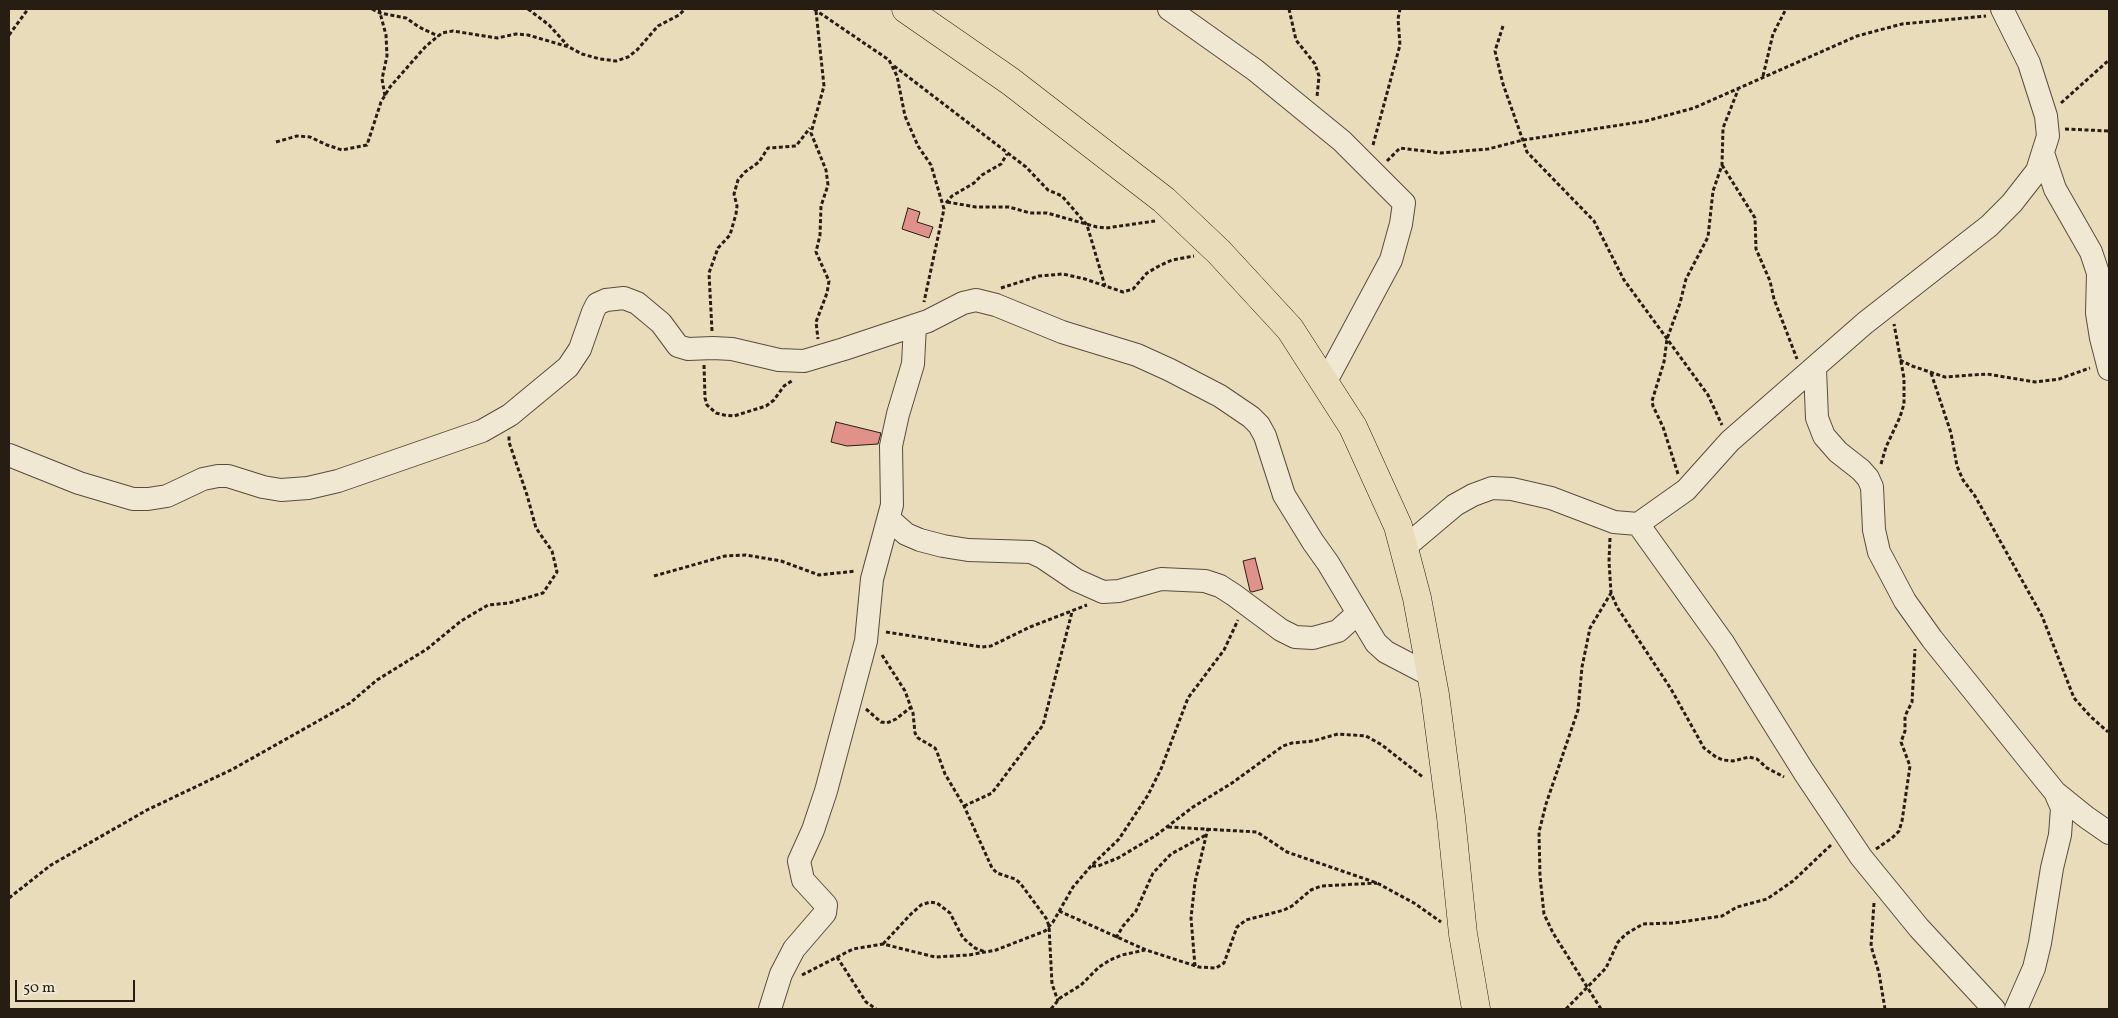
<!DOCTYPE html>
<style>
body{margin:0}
#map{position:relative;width:2118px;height:1018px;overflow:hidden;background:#e9dcbb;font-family:Vollkorn,serif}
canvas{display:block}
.frame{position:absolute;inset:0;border:10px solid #281d13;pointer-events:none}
.scale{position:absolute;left:15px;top:980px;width:120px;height:22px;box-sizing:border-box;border:2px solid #281d13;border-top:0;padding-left:6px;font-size:15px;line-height:18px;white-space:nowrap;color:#281d13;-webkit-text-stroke:4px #f1e8d3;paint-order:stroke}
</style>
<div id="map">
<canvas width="2118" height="1018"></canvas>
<div class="frame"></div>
<div class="scale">50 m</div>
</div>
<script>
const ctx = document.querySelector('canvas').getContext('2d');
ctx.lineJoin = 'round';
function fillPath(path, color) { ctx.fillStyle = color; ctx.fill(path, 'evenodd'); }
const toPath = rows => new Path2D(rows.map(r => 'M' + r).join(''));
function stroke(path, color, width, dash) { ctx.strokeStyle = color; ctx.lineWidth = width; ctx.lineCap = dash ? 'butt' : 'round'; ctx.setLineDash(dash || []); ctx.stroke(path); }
const building = toPath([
 [908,208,920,212,917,222,933,227,929,238,902,229,908,208],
 [836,422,881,433,878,444,847,446,831,442,836,422],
 [1255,558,1263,589,1252,592,1250,591,1243,561,1255,558]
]);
fillPath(building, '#df918a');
stroke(building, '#281d13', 1);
const minor = toPath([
 [1169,9,1255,70,1342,141,1404,203,1401,224,1391,260,1325,383],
 [2043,153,2055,189,2091,252,2098,273,2097,313,2101,338,2109,369],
 [1815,369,1817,418,1824,436,1838,452,1861,470,1868,478,1872,487,1874,530,1879,552,1905,601,1932,639,2042,776,2055,792,2062,808,2060,835,2052,868,2040,943,2034,968,2016,1009],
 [9,455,79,483,133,499,148,499,167,496,203,479,218,476,228,476,263,487,281,490,308,488,338,481,482,431,510,415,568,367,580,349,593,312,597,304,606,300,624,298,637,303,661,323,678,346,688,349,713,348,732,349,779,360,804,361,844,349,928,321,963,303,976,300,996,305,1062,332,1137,355,1170,370,1220,396,1251,417,1259,425,1265,436,1284,495,1313,542,1328,563,1376,643,1386,652,1432,676],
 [889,519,906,534,920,540,943,546,968,550,1031,552,1042,557,1076,580,1103,592,1119,591,1161,579,1205,581,1220,586,1234,595,1281,630,1295,637,1313,638,1338,631,1358,613],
 [1638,524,1724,644,1804,772,1861,857,1919,928,1994,1009],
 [1404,548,1455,505,1473,495,1492,488,1512,489,1551,498,1614,522,1638,524,1686,490,1730,441,1865,323,1989,226,2012,203,2037,171,2048,136,2046,116,2029,63,2002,9],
 [2055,792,2086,817,2109,833],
 [770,1009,781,974,794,949,825,913,826,905,803,880,799,861,813,830,826,791,866,641,872,579,892,505,891,446,898,414,913,364,915,325]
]);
const major = toPath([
 [906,9,1010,81,1164,200,1219,252,1290,329,1353,427,1398,526,1417,598,1435,695,1451,817,1463,934,1476,1009]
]);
stroke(minor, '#584d3d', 24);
stroke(major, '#281d13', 29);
stroke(toPath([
 [372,9,380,13,406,18,419,27,438,36],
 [379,9,386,35,387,56,382,79,385,96],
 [528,9,549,25,568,46],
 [814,9,889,60,897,76,905,116,918,146,931,165,944,209,924,302],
 [1289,9,1296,40,1315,64,1319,76,1317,97],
 [816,11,824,86,811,133,826,170,828,185,821,206,820,235,816,252,829,281,827,293,816,322,818,339],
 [1503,26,1495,51,1503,84,1527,152,1594,221,1624,280,1708,395,1722,425],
 [9,35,28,9],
 [894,66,1026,167,1048,190,1062,196,1087,225,1105,286],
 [1763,76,1773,34,1786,9],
 [2061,103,2109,60],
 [2065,129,2109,131],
 [276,142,297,136,310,137,327,145,342,150,367,145,381,102,390,87,426,46,442,33,453,31,497,38,516,34,528,35,569,47,582,54,600,59,616,61,628,57,637,50,658,26,679,15,685,9],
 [1373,145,1400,45,1398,19,1400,9],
 [1387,161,1400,148,1440,153,1488,149,1523,140,1646,121,1694,108,1857,36,1902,24,1986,16],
 [1722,165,1755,218,1756,249,1770,281,1774,299,1797,359],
 [947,202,976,207,1009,207,1030,213,1047,213,1097,227,1106,228,1155,221],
 [946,203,952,196,974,183,982,175,1001,164,1007,154],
 [1001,288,1039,276,1063,274,1085,279,1123,292,1133,289,1147,273,1159,266,1172,260,1194,256],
 [712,331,709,273,718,248,730,235,736,214,737,206,734,194,738,180,745,172,759,162,768,148,796,146,810,128],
 [1900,360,1912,366,1945,377,1987,374,2035,382,2059,379,2090,368],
 [704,365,705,398,707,405,716,413,724,415,734,416,766,406,774,400,784,386,793,380],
 [1931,373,1951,433,1957,466,1963,480,1975,496,2042,616,2074,698,2090,716,2108,732],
 [1881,464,1886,447,1900,417,1904,404,1904,378,1894,324],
 [1678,474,1663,427,1653,406,1652,401,1664,362,1667,339,1680,303,1686,279,1708,237,1713,191,1722,165,1723,128,1738,90],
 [1610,538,1609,561,1611,593,1617,607,1671,689,1704,748,1716,757,1723,760,1733,761,1749,757,1757,759,1767,768,1784,777],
 [654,576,725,556,746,555,781,561,819,575,856,571],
 [886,632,982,647,991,646,1030,627,1087,605],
 [882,655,905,691,913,713,915,733,918,738,935,748,937,752,945,774,964,806,992,868,997,873,1015,879,1020,883,1046,918,1049,926,1052,984,1058,1001],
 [866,709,881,722,887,723,896,719,910,708],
 [964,806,992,793,1043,725,1072,612],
 [1168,827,1257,832,1287,852,1377,883,1414,903,1441,922],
 [1876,849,1892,838,1899,831,1902,821,1910,766,1901,742,1905,731,1905,716,1912,702,1915,649],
 [1092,866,1098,866,1118,858,1155,836,1193,807,1232,783,1283,746,1292,743,1313,741,1338,734,1366,736,1382,745,1424,778],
 [9,898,51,865,147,810,233,769,350,703,377,680,427,649,461,621,488,605,509,603,543,593,557,572,552,551,536,528,527,495,509,442,509,435],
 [1874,903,1871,946,1879,973,1885,1009],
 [1059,911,1146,950,1199,967,1216,968,1224,963,1237,927,1246,920,1284,910,1292,906,1311,890,1321,886,1377,883],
 [1116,938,1123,926,1136,911,1153,873,1171,854,1206,835],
 [883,944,911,914,921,905,930,902,937,903,950,913,963,938,975,948,985,952],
 [837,957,866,1002,876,1009],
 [1195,966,1191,918,1195,882,1208,828],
 [802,975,853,949,883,944,935,957,969,955,996,950,1045,931,1053,922,1073,887,1091,866,1119,839,1148,795,1161,769,1188,698,1224,650,1238,620],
 [1051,1009,1060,998,1081,985,1099,967,1110,960,1122,955,1145,950],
 [1566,1009,1606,968,1618,942,1626,934,1643,924,1674,923,1722,916,1737,907,1767,899,1793,881,1831,845],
 [1601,1009,1553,933,1544,914,1540,876,1539,832,1546,804,1578,710,1582,667,1590,628,1611,593]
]), '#281d13', 3, [4, 2.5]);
stroke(minor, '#f1e8d3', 22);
stroke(major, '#e9dcbb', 28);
</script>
